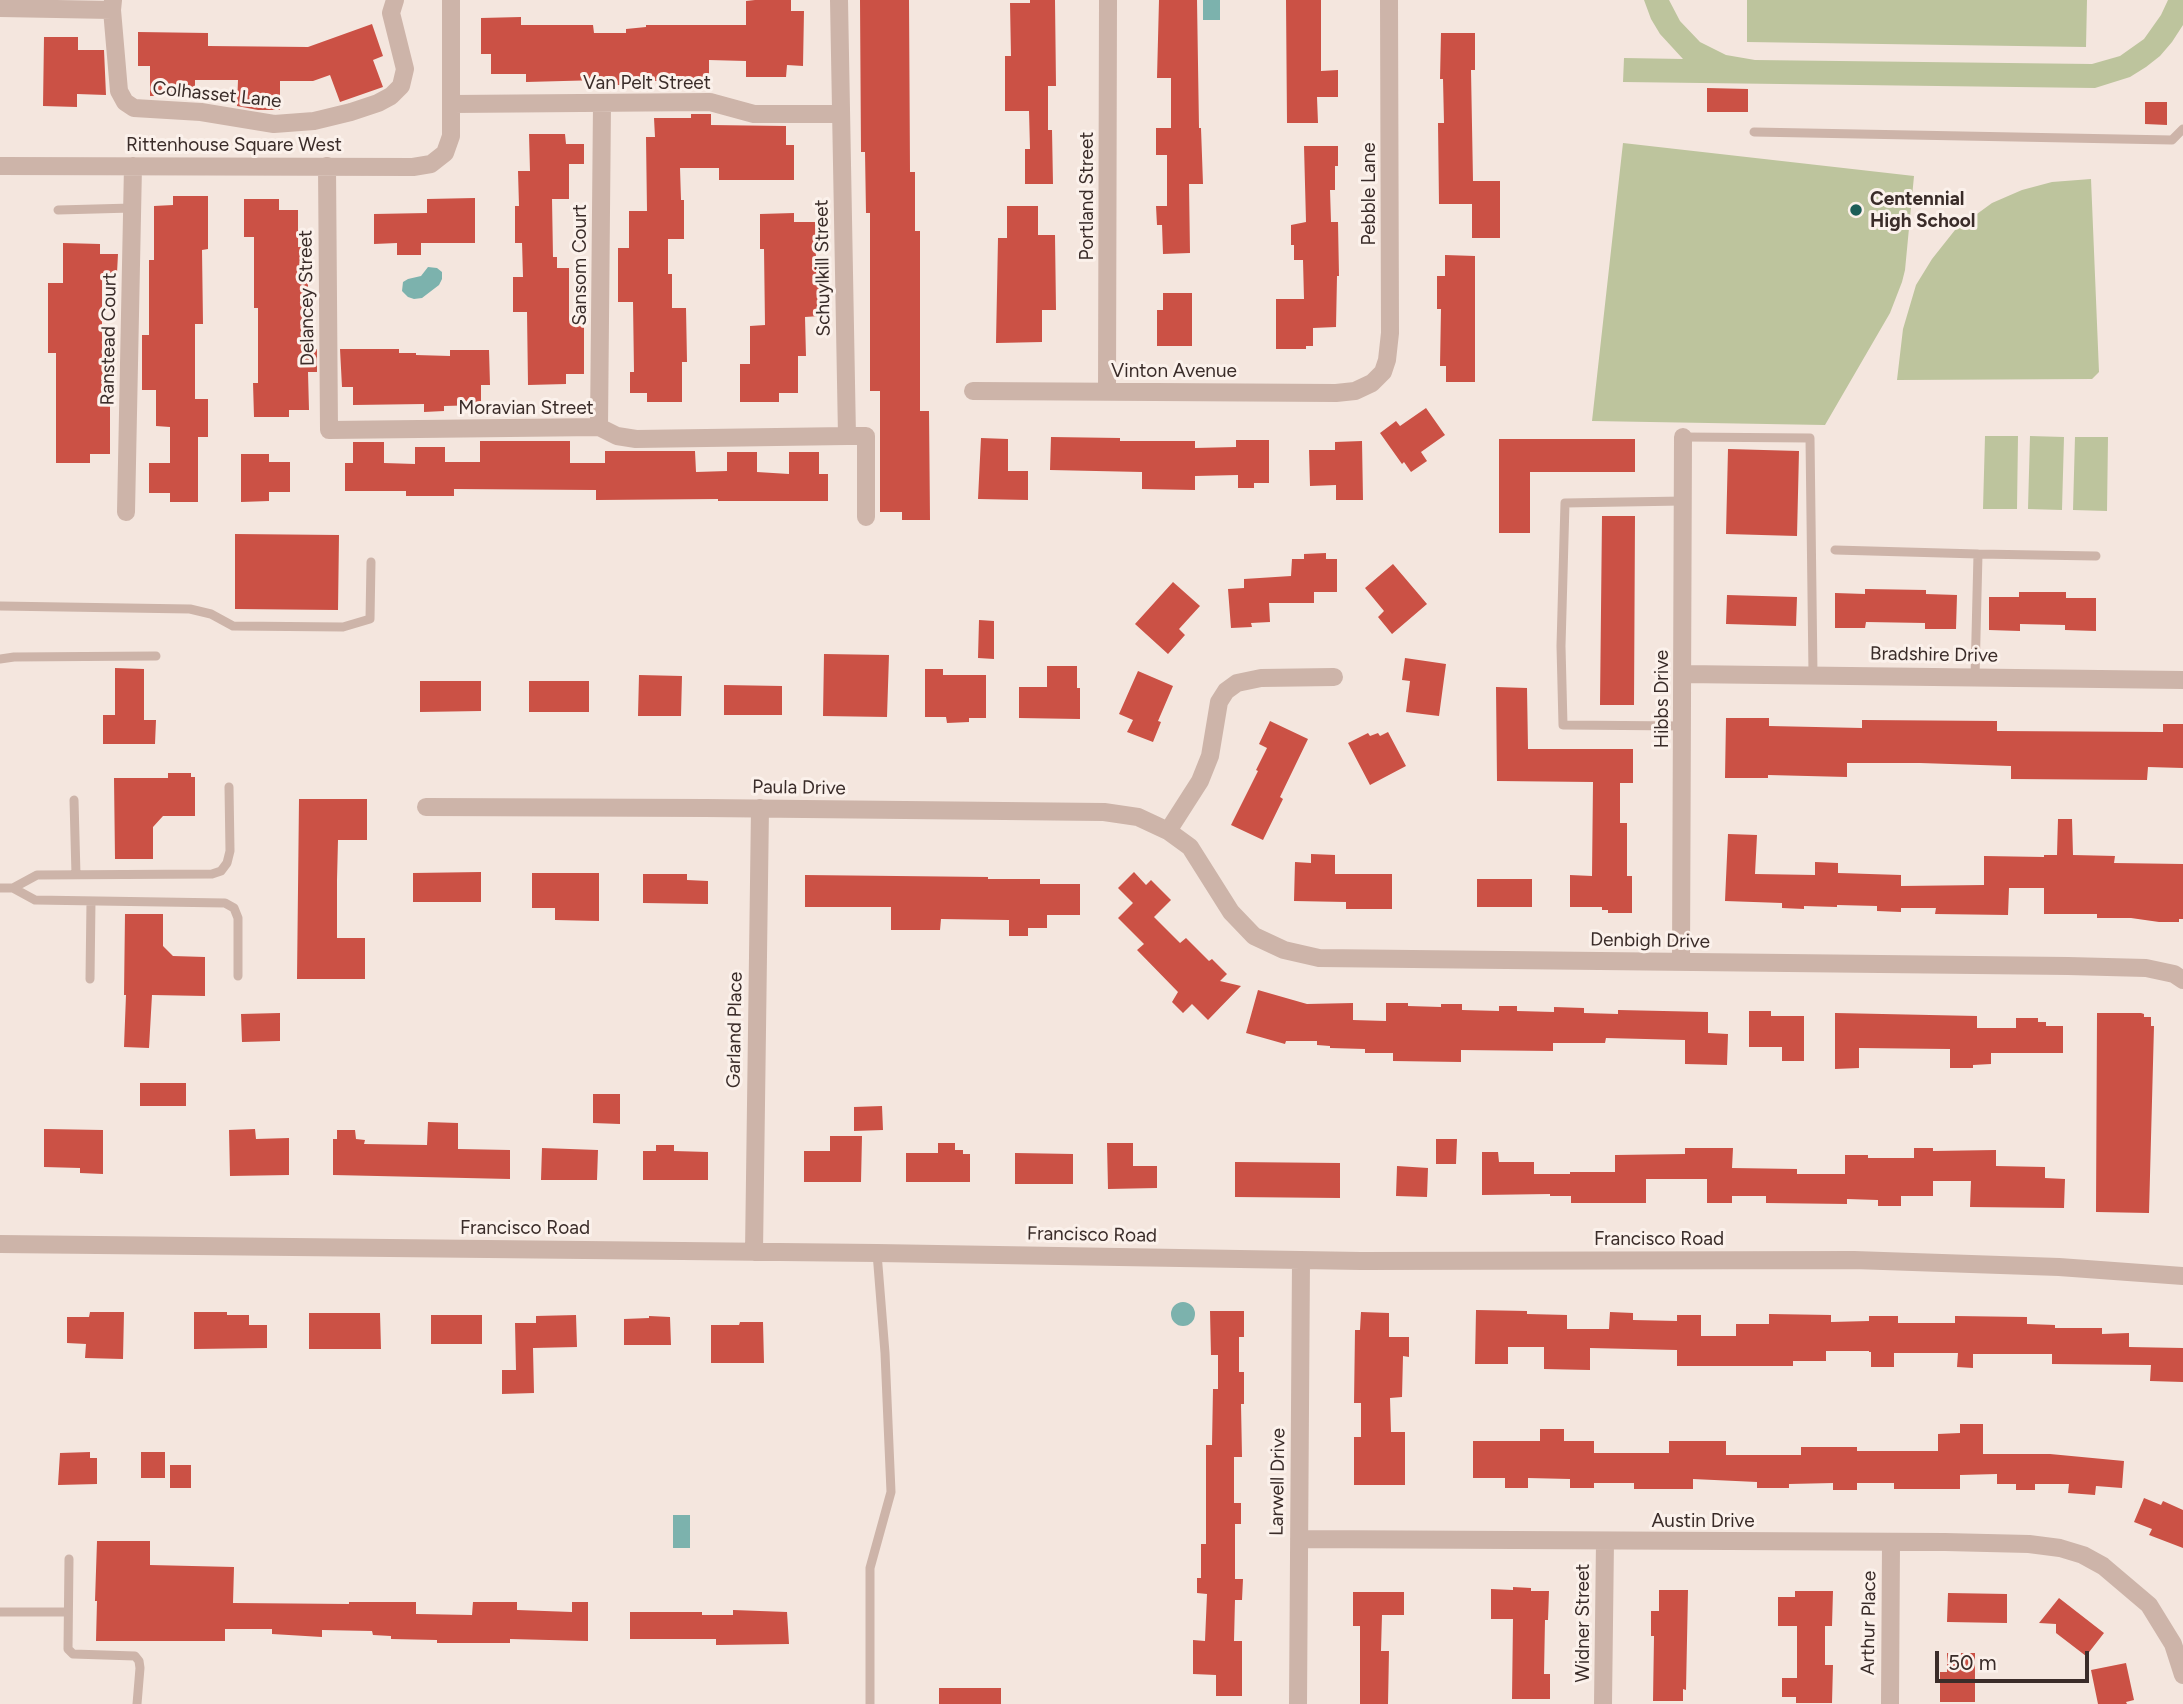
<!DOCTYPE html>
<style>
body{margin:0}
#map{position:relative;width:2183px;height:1704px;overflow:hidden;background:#f4e6de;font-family:Figtree,sans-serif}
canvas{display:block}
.scale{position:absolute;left:1935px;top:1651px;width:154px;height:32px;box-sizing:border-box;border:4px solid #3a2c29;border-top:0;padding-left:9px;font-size:21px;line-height:24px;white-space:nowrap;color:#3a2c29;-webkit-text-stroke:5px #fbf1eb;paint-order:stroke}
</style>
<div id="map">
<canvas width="2183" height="1704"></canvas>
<div class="scale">50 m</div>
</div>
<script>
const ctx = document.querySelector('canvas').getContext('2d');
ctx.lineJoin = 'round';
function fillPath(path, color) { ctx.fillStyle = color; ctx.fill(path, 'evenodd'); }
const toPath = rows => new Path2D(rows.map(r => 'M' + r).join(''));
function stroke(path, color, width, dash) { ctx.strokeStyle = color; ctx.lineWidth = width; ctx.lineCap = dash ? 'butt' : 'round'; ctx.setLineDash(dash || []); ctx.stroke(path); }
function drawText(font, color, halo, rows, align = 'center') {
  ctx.font = font + ' Figtree,sans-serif'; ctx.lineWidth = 6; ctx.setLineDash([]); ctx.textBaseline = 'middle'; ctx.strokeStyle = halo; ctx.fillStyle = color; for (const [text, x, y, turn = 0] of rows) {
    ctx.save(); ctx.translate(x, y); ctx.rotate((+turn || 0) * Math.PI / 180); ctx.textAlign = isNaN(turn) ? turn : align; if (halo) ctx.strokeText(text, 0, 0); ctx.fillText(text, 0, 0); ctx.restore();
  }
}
fillPath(toPath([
 [1644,0,1669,0,1680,21,1700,42,1726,55,1755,60,2092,64,2120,56,2144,39,2161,15,2168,0,2183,0,2183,25,2172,42,2160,56,2146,67,2130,77,2095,88,1623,82,1624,58,1683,59,1660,34,1651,19],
 [1747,0,2087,0,2086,47,1747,42],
 [1623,143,1914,176,1905,270,1902,282,1890,313,1825,425,1592,421],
 [2091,179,2099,372,2092,379,1897,380,1903,329,1916,285,1932,259,1955,230,1992,203,2022,190,2052,182],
 [1985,436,2018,436,2017,509,1983,509],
 [2030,436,2064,437,2062,510,2028,509],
 [2075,437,2108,437,2107,511,2073,510]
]), '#bdc49d');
fillPath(toPath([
 [1203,0,1220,0,1220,20,1203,20],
 [428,267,437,268,442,272,442,279,439,285,422,298,414,299,408,297,402,291,403,282,408,279,421,276],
 '1171 1314a12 12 0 1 1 24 0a12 12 0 1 1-24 0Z',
 [673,1515,690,1515,690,1548,673,1548]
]), '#7cb2ad');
fillPath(toPath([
 [755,0,791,0,791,11,804,11,803,66,787,65,786,77,746,77,746,61,709,60,709,81,637,81,637,84,620,85,601,85,601,80,526,82,526,74,491,74,491,54,481,54,481,18,521,17,521,25,593,25,594,33,626,33,626,29,646,27,646,25,746,25,746,1],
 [860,0,909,0,910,172,915,172,915,231,920,231,920,411,929,411,930,520,902,520,902,512,880,512,880,391,870,391,870,213,866,213,865,152,861,152],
 [1030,0,1055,0,1056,86,1048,86,1048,130,1052,130,1053,184,1025,184,1025,149,1030,149,1029,111,1005,111,1005,56,1011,56,1010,3,1030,3],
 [1159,0,1197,0,1199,128,1201,128,1203,184,1189,184,1190,253,1163,254,1162,225,1157,225,1156,206,1167,206,1167,155,1156,155,1156,128,1171,128,1171,78,1157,78],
 [1286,0,1321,0,1321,71,1338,70,1338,97,1317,97,1318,123,1287,123],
 [372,24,383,56,373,60,383,87,340,102,330,75,313,81,280,81,280,110,258,110,237,106,238,80,195,80,195,96,150,96,150,66,138,66,138,32,208,33,208,46,308,47],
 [1441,33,1475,33,1475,70,1471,70,1473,181,1500,181,1500,238,1472,238,1472,204,1439,204,1438,123,1444,123,1443,79,1440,79],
 [44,37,78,37,78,50,104,50,106,95,77,94,77,107,43,106],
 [1707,88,1748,89,1748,112,1707,112],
 [2145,102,2167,102,2167,125,2145,124],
 [691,114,711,114,711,125,786,126,786,145,794,145,794,180,719,180,719,168,680,168,681,200,684,200,684,239,668,239,668,274,672,274,672,308,686,308,687,362,682,362,682,402,647,402,647,393,630,393,630,372,634,372,633,302,618,302,618,248,629,248,629,211,647,211,646,137,655,137,654,118,691,118],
 [529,134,565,134,566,144,584,144,584,164,569,164,569,199,552,199,553,257,557,257,557,268,569,268,569,319,584,319,584,374,566,374,566,384,528,385,527,312,513,312,513,277,523,277,522,243,515,243,515,206,519,206,518,171,530,171],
 [1304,146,1338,146,1338,166,1335,166,1335,190,1330,190,1331,222,1338,222,1339,276,1337,276,1336,327,1313,328,1313,346,1306,346,1306,349,1276,349,1276,299,1304,299,1303,260,1294,260,1294,245,1291,245,1291,225,1306,222],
 [173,196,208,196,208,249,202,250,203,324,195,324,195,399,208,399,208,437,198,437,198,502,170,502,170,493,149,493,149,463,170,463,170,427,156,426,156,390,142,390,142,335,149,335,149,260,154,260,154,206,173,205],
 [475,198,475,243,421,243,421,255,397,255,397,243,374,244,374,214,427,213,427,199],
 [244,199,279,199,279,210,298,210,298,247,308,247,308,316,312,316,312,349,317,349,317,372,308,372,309,410,289,410,289,417,254,417,253,383,258,383,258,308,254,308,254,237,244,237],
 [1007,206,1038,206,1038,235,1055,235,1056,310,1042,310,1042,342,996,343,998,238,1007,238],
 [794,213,794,222,815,222,816,259,819,259,820,316,805,317,806,356,798,356,798,393,779,393,779,402,740,402,740,364,750,364,750,326,765,325,764,249,760,249,760,214],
 [63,243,100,244,100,254,118,254,117,273,102,273,102,362,110,362,110,454,90,454,90,463,56,463,56,353,48,353,48,283,63,283],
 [1445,255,1475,256,1475,382,1446,382,1446,366,1440,366,1441,309,1437,309,1437,276,1445,276],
 [1163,293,1192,293,1192,346,1157,346,1157,310,1163,310],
 [340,349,399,349,399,353,416,353,416,355,450,356,450,350,489,350,490,385,481,385,481,405,444,406,444,411,424,412,424,404,353,405,353,387,342,387],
 [1426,408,1445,435,1421,452,1427,461,1411,472,1404,462,1402,464,1380,433,1396,421,1400,426],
 [1051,437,1120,438,1120,441,1195,441,1195,448,1236,447,1236,440,1269,440,1269,483,1254,483,1254,488,1238,488,1238,475,1195,476,1195,490,1142,489,1142,472,1050,470],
 [981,438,1008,439,1008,471,1028,471,1028,500,978,499],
 [1499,439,1635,439,1635,472,1530,472,1530,533,1499,533],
 [480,441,570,441,570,463,605,463,605,451,695,451,696,472,727,471,727,452,757,452,757,472,789,474,789,452,819,452,819,474,828,474,828,501,718,501,718,499,596,500,596,490,454,489,454,496,406,496,406,491,345,491,345,463,353,463,353,442,384,442,384,463,415,464,415,447,445,447,445,462,480,462],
 [1362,441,1363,500,1336,500,1336,485,1310,486,1309,450,1335,450,1335,442],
 [1728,449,1799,451,1797,536,1726,534],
 [241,454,269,454,269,462,290,462,290,492,269,492,269,501,241,502],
 [1602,516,1635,516,1634,705,1600,705],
 [235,534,339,535,338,610,235,609],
 [1326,553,1326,559,1337,559,1337,592,1314,592,1314,603,1269,603,1270,622,1251,623,1252,627,1231,628,1228,589,1244,588,1244,579,1291,576,1292,559,1304,559,1304,554],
 [1393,564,1427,604,1392,634,1378,617,1384,611,1365,588],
 [1173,582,1200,606,1179,629,1185,635,1168,654,1135,624],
 [1865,589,1926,590,1926,594,1957,595,1956,629,1925,629,1925,623,1866,622,1865,628,1835,628,1835,593,1865,594],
 [2019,592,2066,592,2066,598,2096,598,2096,631,2065,630,2065,625,2020,624,2020,631,1989,630,1989,597,2019,597],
 [1727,595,1797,597,1796,626,1726,624],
 [979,620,994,621,994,659,978,658],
 [824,654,889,655,887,717,823,716],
 [1405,658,1446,664,1439,716,1406,712,1410,681,1402,680],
 [1047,666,1077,666,1077,688,1080,688,1080,719,1019,718,1019,687,1047,687],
 [115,668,144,669,144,720,156,720,155,744,103,744,103,715,115,715],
 [925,669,943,669,943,675,986,675,986,718,969,718,969,722,947,723,946,717,925,717],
 [1138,671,1173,686,1158,721,1161,722,1153,742,1127,732,1133,720,1119,714],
 [639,675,682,676,681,716,638,716],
 [420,681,481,681,481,711,420,712],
 [529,681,589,681,589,712,529,712],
 [724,685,782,686,782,715,724,715],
 [1496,687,1527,688,1528,749,1633,749,1633,783,1620,783,1620,823,1627,823,1627,876,1632,876,1632,913,1608,913,1608,910,1602,910,1602,907,1570,907,1570,875,1592,876,1593,782,1497,781],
 [1726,718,1769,718,1769,726,1862,728,1862,720,1997,721,1997,731,2163,732,2163,724,2183,724,2183,768,2148,767,2147,780,2011,779,2011,766,1920,763,1847,763,1847,777,1768,775,1768,778,1725,778],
 [1270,721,1308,739,1280,797,1283,799,1263,840,1231,825,1258,771,1256,770,1267,748,1259,744],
 [1388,732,1406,766,1370,785,1348,743,1368,733,1370,736,1378,733,1380,736],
 [168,773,191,773,191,777,195,777,195,816,163,816,153,827,153,859,115,859,114,778,168,778],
 [299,799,367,799,367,840,338,840,337,880,337,938,365,938,365,979,297,979],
 [2058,819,2072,819,2073,855,2115,856,2114,863,2183,864,2183,919,2179,919,2179,922,2159,922,2131,918,2097,918,2097,914,2044,914,2044,888,2009,888,2008,915,1935,914,1936,908,1901,908,1901,912,1877,911,1877,906,1837,905,1837,907,1804,906,1804,909,1782,908,1782,903,1725,901,1728,834,1757,835,1755,874,1815,875,1815,862,1838,863,1838,873,1901,875,1901,886,1984,885,1984,856,2044,857,2044,855,2057,855],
 [1311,854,1335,855,1335,874,1392,874,1392,909,1346,909,1346,902,1294,901,1295,862,1311,863],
 [481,872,481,902,413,902,413,873],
 [1134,872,1146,885,1151,880,1171,900,1154,917,1180,943,1186,938,1209,961,1212,959,1227,974,1220,981,1241,986,1208,1020,1192,1004,1183,1013,1172,1002,1178,992,1137,950,1144,944,1118,918,1133,903,1118,888],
 [532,873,599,873,599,921,555,920,555,908,532,908],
 [643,874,687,874,687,880,708,881,708,904,643,903],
 [805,875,988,877,988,879,1040,879,1040,884,1080,884,1080,915,1047,915,1047,928,1028,928,1028,936,1009,936,1009,920,941,919,940,930,891,930,891,907,805,907],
 [1477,879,1532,879,1532,907,1477,907],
 [125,914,163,914,163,946,173,956,205,957,205,996,152,995,149,1048,124,1047,126,995,124,995],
 [1258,990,1307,1004,1353,1003,1353,1020,1386,1021,1386,1003,1408,1003,1408,1006,1441,1007,1441,1004,1462,1004,1462,1010,1499,1011,1499,1006,1517,1006,1517,1011,1554,1012,1554,1007,1584,1008,1584,1013,1618,1014,1618,1010,1708,1012,1708,1033,1728,1034,1727,1065,1685,1064,1685,1040,1606,1038,1605,1043,1553,1043,1553,1051,1461,1050,1461,1062,1393,1061,1393,1053,1365,1053,1365,1049,1330,1048,1330,1046,1317,1045,1317,1041,1286,1041,1285,1044,1246,1033],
 [1749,1011,1771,1011,1771,1016,1804,1016,1804,1061,1782,1061,1782,1047,1749,1047],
 [280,1013,280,1041,242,1042,241,1014],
 [1835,1013,1977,1016,1977,1028,2016,1028,2016,1018,2038,1018,2038,1022,2046,1022,2046,1026,2063,1026,2063,1053,1991,1053,1991,1064,1973,1065,1973,1068,1950,1068,1950,1049,1859,1048,1859,1068,1835,1069],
 [2097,1013,2141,1013,2144,1014,2144,1017,2151,1017,2151,1026,2154,1026,2149,1213,2096,1212],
 [140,1083,186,1083,186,1106,140,1106],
 [593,1094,620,1094,620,1124,593,1123],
 [882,1106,883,1130,854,1131,854,1107],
 [428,1122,458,1123,458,1149,510,1150,510,1179,333,1175,333,1139,337,1139,337,1130,355,1130,356,1139,365,1140,364,1144,427,1145],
 [44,1129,103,1130,103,1174,80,1173,80,1168,44,1167],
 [255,1129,256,1139,289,1138,289,1175,230,1176,229,1130],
 [830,1136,862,1136,861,1182,804,1182,804,1151,830,1151],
 [1436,1139,1457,1139,1456,1164,1436,1164],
 [938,1143,955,1143,955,1150,963,1150,963,1154,970,1154,970,1182,906,1182,906,1153,938,1153],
 [1107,1143,1133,1143,1133,1166,1157,1166,1157,1188,1108,1189],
 [656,1145,674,1145,674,1151,708,1152,708,1180,643,1180,643,1151,656,1151],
 [542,1148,598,1150,597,1180,541,1180],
 [1685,1148,1733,1148,1732,1168,1797,1169,1797,1174,1845,1174,1845,1155,1868,1155,1868,1158,1914,1158,1914,1148,1933,1148,1933,1151,1996,1150,1996,1166,2045,1167,2045,1178,2065,1179,2064,1208,1970,1207,1971,1181,1933,1181,1933,1196,1901,1196,1901,1206,1878,1206,1878,1200,1847,1199,1847,1204,1766,1203,1766,1196,1732,1196,1732,1203,1707,1203,1707,1179,1646,1179,1646,1203,1571,1203,1571,1196,1550,1196,1550,1194,1482,1195,1482,1152,1498,1152,1499,1162,1534,1162,1534,1174,1570,1174,1570,1172,1615,1172,1615,1155,1685,1154],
 [1015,1153,1073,1154,1073,1184,1015,1184],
 [1235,1162,1340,1163,1340,1198,1235,1197],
 [1397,1166,1428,1168,1427,1197,1396,1196],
 [1476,1310,1527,1311,1527,1314,1567,1315,1567,1329,1609,1329,1610,1312,1633,1313,1633,1320,1677,1321,1677,1315,1701,1315,1701,1336,1736,1336,1736,1324,1769,1324,1769,1314,1831,1315,1831,1322,1869,1321,1869,1316,1898,1316,1898,1323,1955,1323,1955,1316,2027,1317,2027,1324,2055,1325,2055,1328,2102,1328,2102,1334,2129,1333,2129,1347,2183,1348,2183,1382,2150,1381,2151,1365,2052,1364,2052,1354,1973,1354,1973,1368,1957,1367,1958,1353,1894,1353,1894,1367,1871,1367,1871,1352,1869,1352,1869,1351,1826,1351,1826,1361,1793,1361,1793,1366,1677,1366,1677,1350,1590,1348,1590,1370,1544,1369,1544,1347,1508,1347,1508,1364,1475,1364],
 [1210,1311,1244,1311,1244,1337,1239,1337,1239,1372,1244,1372,1244,1404,1241,1404,1242,1457,1234,1457,1234,1503,1241,1503,1241,1524,1235,1524,1235,1579,1243,1579,1242,1600,1235,1600,1234,1641,1242,1641,1242,1696,1216,1696,1216,1675,1193,1674,1193,1640,1205,1641,1207,1594,1197,1593,1197,1578,1201,1578,1201,1544,1206,1544,1206,1445,1212,1445,1213,1389,1218,1389,1218,1355,1211,1355],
 [90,1312,124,1312,123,1359,85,1358,86,1344,67,1343,67,1317,89,1317],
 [194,1312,227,1312,227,1315,249,1315,249,1325,267,1325,267,1348,194,1349],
 [1361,1312,1389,1313,1389,1337,1409,1337,1409,1357,1403,1356,1402,1397,1390,1398,1391,1432,1405,1432,1405,1485,1354,1485,1354,1437,1361,1437,1361,1403,1354,1403,1355,1330,1360,1330],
 [309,1313,380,1313,381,1349,309,1349],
 [431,1315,482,1315,482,1344,431,1344],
 [576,1315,577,1347,533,1348,534,1393,502,1394,502,1370,516,1370,515,1323,536,1323,536,1316],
 [649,1316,670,1317,671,1345,624,1345,624,1319,649,1318],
 [740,1322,763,1322,764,1363,711,1363,711,1325,739,1325],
 [1960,1424,1983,1424,1983,1454,2050,1454,2124,1461,2122,1488,2096,1486,2095,1495,2068,1493,2069,1484,2035,1484,2035,1490,2016,1490,2016,1484,1997,1484,1997,1474,1960,1475,1960,1489,1894,1489,1894,1483,1857,1483,1857,1490,1833,1490,1833,1483,1789,1484,1789,1488,1757,1488,1757,1482,1693,1479,1693,1489,1634,1489,1634,1483,1594,1483,1594,1488,1570,1488,1570,1479,1528,1478,1528,1488,1505,1488,1505,1478,1473,1478,1473,1441,1540,1441,1540,1429,1564,1429,1564,1441,1594,1441,1594,1453,1669,1453,1669,1441,1726,1441,1726,1455,1801,1455,1801,1447,1857,1447,1857,1451,1938,1451,1938,1434,1960,1433],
 [90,1452,90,1458,97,1458,97,1484,58,1485,60,1453],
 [141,1452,165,1452,165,1478,141,1478],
 [170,1465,191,1465,191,1488,170,1488],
 [2144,1498,2161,1505,2163,1501,2183,1510,2183,1548,2149,1535,2152,1529,2134,1522],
 [97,1541,150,1541,150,1565,234,1567,233,1603,349,1604,349,1602,416,1602,416,1614,472,1615,473,1602,517,1602,517,1610,572,1612,572,1602,588,1602,588,1641,510,1639,510,1643,437,1643,437,1640,391,1639,391,1636,373,1635,372,1631,322,1630,322,1637,272,1634,272,1629,225,1629,225,1641,96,1641,97,1601,95,1601],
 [1513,1587,1531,1588,1531,1591,1549,1591,1548,1620,1545,1620,1544,1674,1550,1674,1550,1699,1512,1699,1513,1619,1491,1619,1491,1589,1513,1590],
 [1659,1590,1688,1590,1686,1690,1683,1689,1683,1701,1653,1701,1654,1636,1651,1636,1651,1611,1659,1611],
 [1795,1591,1833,1591,1832,1626,1825,1626,1825,1665,1833,1665,1832,1703,1796,1703,1796,1697,1782,1697,1782,1678,1797,1678,1797,1626,1778,1626,1778,1597,1795,1597],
 [1353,1592,1404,1592,1404,1615,1382,1615,1381,1651,1389,1651,1388,1704,1360,1704,1360,1626,1353,1626],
 [1948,1593,2007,1594,2007,1623,1947,1622],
 [2059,1598,2104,1633,2086,1656,2056,1633,2056,1624,2039,1623],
 [733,1610,787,1612,789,1644,716,1645,716,1639,630,1639,630,1612,702,1612,702,1615,733,1615],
 [1947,1653,1975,1653,1975,1702,1940,1702,1940,1672,1947,1672],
 [2126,1663,2134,1700,2126,1702,2127,1704,2098,1704,2091,1670],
 [939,1688,1001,1688,1001,1704,939,1704]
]), '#cb5145');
stroke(toPath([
 [1754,132,2172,140,2183,129],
 [58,210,132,208],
 [1683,437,1810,438,1813,674],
 [1835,550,1978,554],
 [0,606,190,609,211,614,233,626,343,627,370,619,371,562],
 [0,659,14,657,156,656],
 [1975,677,1978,554,2096,556],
 [1683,726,1563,725,1561,646,1565,503,1683,501],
 [74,800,76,875],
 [0,888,13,888,37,875,212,874,221,871,227,863,230,851,229,787],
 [13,888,35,900,225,903,234,908,238,918,238,976],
 [90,979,91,901],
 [69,1559,68,1649,73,1654,135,1656,139,1661,140,1668,137,1704],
 [0,1612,68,1612],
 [870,1704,870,1568,891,1492,885,1353,877,1253]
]), '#cdb4a9', 9);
stroke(toPath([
 [113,0,112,10,119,91,125,102,134,108,201,112,274,124,314,121,351,112,378,103,391,96,401,86,405,69,391,13,395,0],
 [839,0,847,436,866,436,866,517],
 [0,8,112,10],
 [452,104,710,102,754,114,841,114],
 [0,166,413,167,431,164,445,153,451,136,451,0],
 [327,166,329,430,599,427,617,436,636,439,847,436],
 [973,391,1336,393,1355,391,1372,383,1383,372,1387,360,1390,333,1389,0],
 [1107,391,1108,0],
 [599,427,602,104],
 [126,512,133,166],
 [1683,674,2183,680],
 [426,807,705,808,1104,812,1138,817,1168,831,1190,847,1231,912,1254,936,1284,950,1319,958,2068,966,2146,968,2174,974,2183,980],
 [1168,831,1200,781,1210,756,1219,702,1226,691,1237,683,1261,678,1334,677],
 [1681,962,1683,437],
 [0,1244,877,1253,1361,1261,1854,1260,2059,1267,2183,1276],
 [754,1252,760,808],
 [1299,1539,1945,1542,2029,1544,2060,1548,2083,1555,2103,1566,2149,1605,2173,1644,2183,1675],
 [1298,1704,1301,1260],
 [1603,1704,1605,1541],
 [1890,1704,1891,1543]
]), '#cdb4a9', 18);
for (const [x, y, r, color] of [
 [1856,210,7,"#1c5e58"]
]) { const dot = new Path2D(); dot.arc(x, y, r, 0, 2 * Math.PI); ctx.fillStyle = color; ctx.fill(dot); stroke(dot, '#fbf1eb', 2.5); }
drawText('19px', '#3a2c29', '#fbf1eb', [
 ["Van Pelt Street",647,83],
 ["Colhasset Lane",217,95,6],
 ["Rittenhouse Square West",234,145],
 ["Pebble Lane",1369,194,-90],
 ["Portland Street",1087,196,-90],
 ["Sansom Court",580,265,-90],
 ["Schuylkill Street",823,268,-91],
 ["Delancey Street",307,298,-91],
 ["Ranstead Court",109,339,-89],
 ["Vinton Avenue",1174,371],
 ["Moravian Street",526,408],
 ["Bradshire Drive",1934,655,1],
 ["Hibbs Drive",1662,699,-90],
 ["Paula Drive",799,788,1],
 ["Denbigh Drive",1650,941,1],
 ["Garland Place",735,1030,-89],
 ["Francisco Road",525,1228],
 ["Francisco Road",1092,1235,1],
 ["Francisco Road",1659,1239],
 ["Larwell Drive",1278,1482,-89],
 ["Austin Drive",1703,1521],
 ["Widner Street",1583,1623,-90],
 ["Arthur Place",1869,1623,-89]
]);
drawText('bold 19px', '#3a2c29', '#fbf1eb', [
 ["Centennial",1870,199],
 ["High School",1870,221]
], 'left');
</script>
